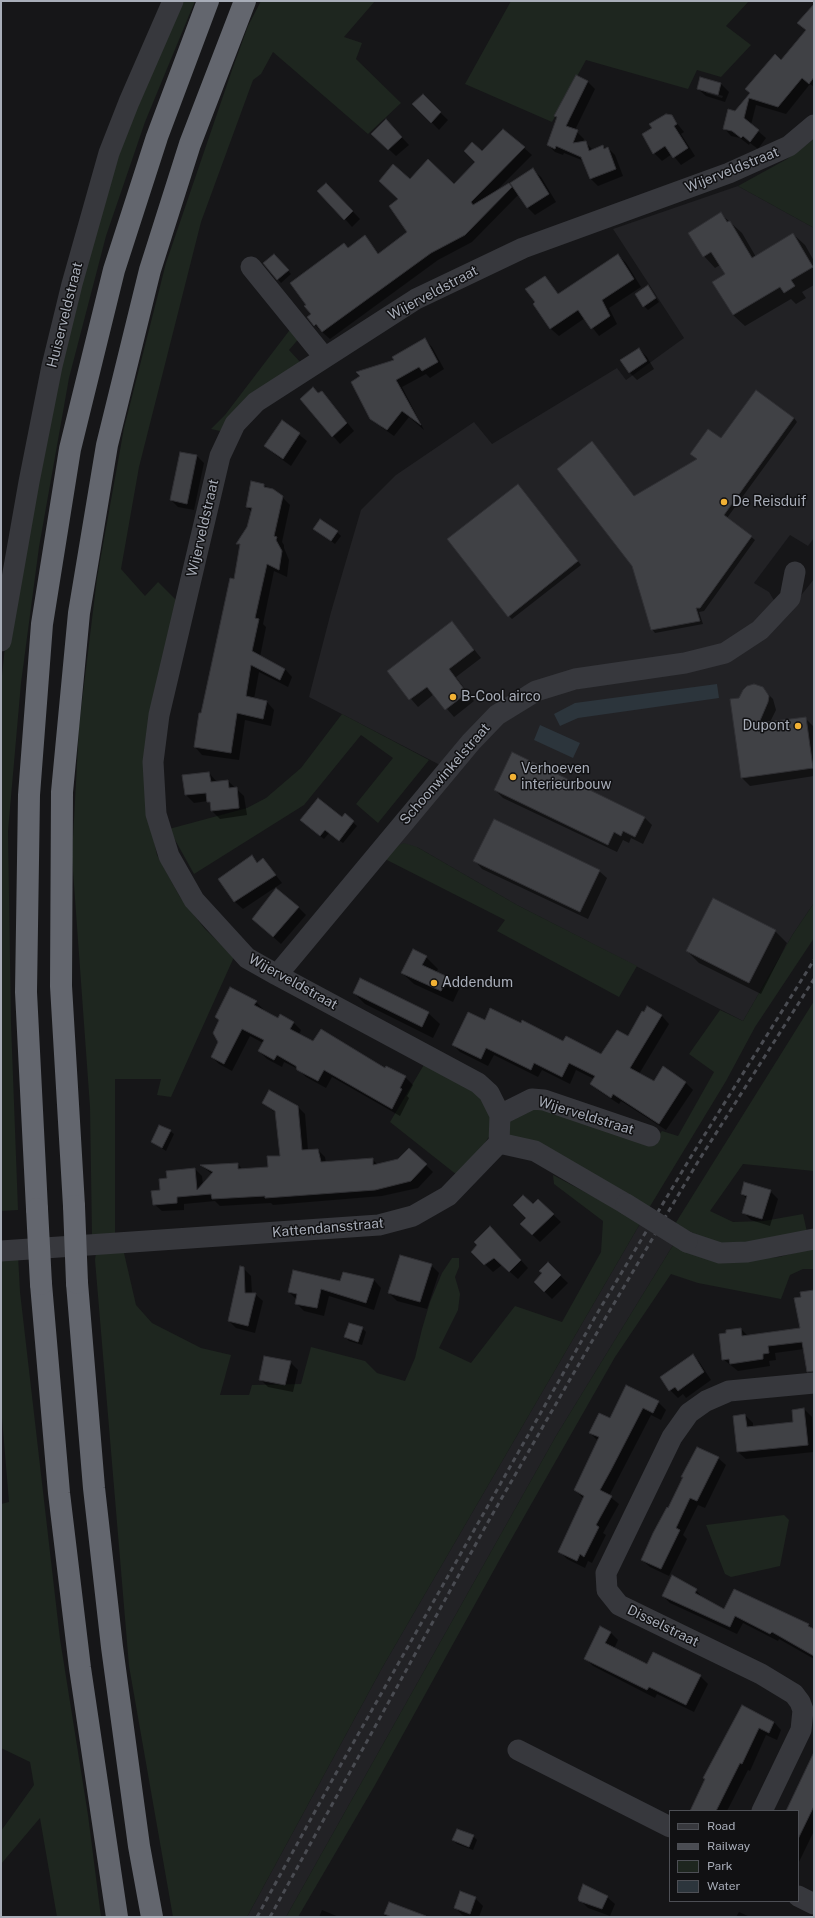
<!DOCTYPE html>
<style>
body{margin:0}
#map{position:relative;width:815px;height:1918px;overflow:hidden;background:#161618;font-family:"Public Sans",sans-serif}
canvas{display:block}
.frame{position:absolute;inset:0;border:2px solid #a8adb8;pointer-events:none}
.legend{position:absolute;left:669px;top:1810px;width:130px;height:92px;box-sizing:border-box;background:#111113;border:1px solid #4d4f55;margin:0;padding:5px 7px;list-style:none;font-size:12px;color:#a8adb8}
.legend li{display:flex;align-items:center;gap:8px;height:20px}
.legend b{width:20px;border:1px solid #4d4f55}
</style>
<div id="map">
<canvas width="815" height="1918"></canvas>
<div class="frame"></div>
<ul class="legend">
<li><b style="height:5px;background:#37383d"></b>Road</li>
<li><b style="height:5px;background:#4a4c52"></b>Railway</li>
<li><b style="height:11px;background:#1e261f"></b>Park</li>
<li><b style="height:11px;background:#2c353c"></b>Water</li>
</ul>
</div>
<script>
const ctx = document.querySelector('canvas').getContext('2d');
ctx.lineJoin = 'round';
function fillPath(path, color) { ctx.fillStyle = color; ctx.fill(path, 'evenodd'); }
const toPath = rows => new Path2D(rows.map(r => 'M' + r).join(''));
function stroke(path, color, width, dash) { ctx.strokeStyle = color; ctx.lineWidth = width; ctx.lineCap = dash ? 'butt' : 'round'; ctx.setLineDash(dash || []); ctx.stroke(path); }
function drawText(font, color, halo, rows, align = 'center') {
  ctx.font = font + ' "Public Sans",sans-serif'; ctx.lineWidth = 3; ctx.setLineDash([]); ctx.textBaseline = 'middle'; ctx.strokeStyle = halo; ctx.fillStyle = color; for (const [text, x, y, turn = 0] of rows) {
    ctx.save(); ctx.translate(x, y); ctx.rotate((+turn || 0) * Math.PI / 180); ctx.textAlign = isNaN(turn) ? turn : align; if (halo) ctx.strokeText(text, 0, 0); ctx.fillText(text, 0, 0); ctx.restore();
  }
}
fillPath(toPath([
 [738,186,814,228,814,538,808,546,790,535,754,583,769,592,775,602,747,628,723,643,690,654,541,680,515,690,492,709,440,765,309,697,331,612,361,510,396,475,474,422,492,444,617,368,626,380,684,338,613,229],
 [814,579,814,903,793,934,743,1021,517,905,417,847,393,848,495,728,548,695,630,679,780,622],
 [641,1222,675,1242,556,1436,286,1917,247,1917,382,1668]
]), '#222225');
fillPath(toPath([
 [180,1,195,1,145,122,106,236,69,378,39,547,21,683,8,831,11,1023,18,1210,1,1211,1,685,5,646,58,365,116,152],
 [261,1,375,1,344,37,362,43,356,59,401,103,368,134,273,52,261,74,253,80,201,222,139,467,121,569,145,596,158,582,178,602,150,822,157,855,180,897,205,929,234,957,171,1097,157,1095,161,1079,115,1079,115,1235,92,1236,90,1107,72,857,79,726,97,578,124,428,166,263,232,70,248,26],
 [511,1,749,1,726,26,751,45,721,77,697,70,688,89,586,60,552,122,465,84],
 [814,139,814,228,738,186,787,159],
 [292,327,301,336,289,350,301,363,220,431,211,429,225,415],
 [342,714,429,760,378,823,356,804,393,758,361,735,304,805,194,874,169,829,247,808,266,798,301,768],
 [404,843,417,847,517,905,637,966,619,997,497,931,505,920,385,859,393,848],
 [814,903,814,938,755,1027,726,1081,649,1208,509,1138,507,1119,537,1104,651,1144,662,1131,678,1136,714,1072,689,1054,720,1010,743,1021,793,934],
 [814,1001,814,1171,743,1164,710,1211,733,1222,764,1221,803,1214,807,1232,731,1245,709,1241,675,1224],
 [425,1063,473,1088,492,1115,490,1135,481,1149,457,1175,390,1122],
 [553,1175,641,1222,382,1668,247,1917,173,1917,129,1666,95,1260,96,1252,115,1250,124,1253,136,1305,152,1323,201,1348,231,1355,220,1395,249,1395,252,1385,301,1384,311,1347,365,1361,377,1373,405,1381,415,1358,422,1329,430,1302,442,1273,452,1258,459,1258,459,1267,455,1277,460,1294,458,1310,439,1348,471,1363,515,1306,562,1322,601,1252,603,1221,554,1184],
 [675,1242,723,1261,779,1257,814,1248,814,1269,803,1269,790,1275,781,1299,698,1283,671,1274,615,1357,500,1559,375,1785,298,1917,286,1917,556,1436],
 [18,1255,20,1292,60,1639,88,1815,101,1917,57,1917,40,1818,1,1864,1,1831,34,1785,30,1762,1,1748,1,1504,9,1502,1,1406,1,1256],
 [784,1515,789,1520,780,1566,731,1577,725,1574,706,1525]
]), '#1e261f');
fillPath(toPath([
 [717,684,719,698,578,718,560,726,554,714,575,703],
 [540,725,580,743,573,758,534,740]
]), '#2c353c');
fillPath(toPath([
 [814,8,814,87,810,84,786,114,756,105,751,125,766,138,758,149,750,143,749,145,740,138,731,136,724,128,736,112,807,31,799,23],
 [576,76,588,82,595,89,575,130,584,139,583,142,585,142,593,150,603,146,606,149,608,148,615,155,623,176,598,186,591,179,584,161,564,153,563,155,555,152,548,145,558,118,555,116],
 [721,84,729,92,725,102,706,96,698,89],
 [706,91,723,96,722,98,706,93],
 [423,96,448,120,439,130,414,104],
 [671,116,684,132,681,134,695,156,681,165,672,154,662,161,654,153],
 [393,128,409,145,396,156,380,141],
 [504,130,532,155,495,192,509,184,516,191,533,170,541,177,556,202,535,215,528,208,519,194,472,242,438,260,330,339,322,332,315,325,312,314,344,244,349,248,365,237,379,254,409,232,400,199,410,180,454,185],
 [334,192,360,219,352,227,345,219],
 [721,214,742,233,756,257,793,234,805,245,814,261,814,285,802,292,806,298,796,304,791,299,745,326,733,315,726,275,720,265,715,268,704,256],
 [274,255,291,274,281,283,265,263],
 [618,255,626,263,641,287,609,308,617,324,599,336,585,318,559,336,551,329,534,304,536,303,545,277,559,295],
 [648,287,659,302,648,310,644,306],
 [425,340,432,347,444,369,430,378,426,374,402,387,424,430,409,417,394,436,381,427,396,361],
 [639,349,647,357,654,369,637,380,629,372],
 [319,394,329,400,354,431,340,444,333,436],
 [794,418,797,422,727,518,755,540,704,611,699,612,703,624,655,633,652,629,595,446,635,497,698,460,694,457,721,440],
 [282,421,307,441,291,466,273,453,265,446],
 [197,456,204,463,194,510,178,507,171,500],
 [264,485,282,497,290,505,282,542,284,545,284,548,289,560,287,577,274,571,263,624,266,627,260,657,285,669,292,677,288,687,259,672,254,699,267,702,274,710,271,726,245,720,239,760,202,755,195,747,234,580,240,546,238,544,248,528,252,512,247,507],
 [521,489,581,565,512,619,509,616],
 [315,529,337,532,341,536,335,544],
 [452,622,481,658,456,677,474,701,454,717,434,694,418,707,388,672],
 [762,688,773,699,776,710,770,722,805,718,813,726,814,776,750,786,742,778,740,699],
 [209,773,217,782,228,781,244,796,247,815,220,819,212,811,211,805,208,801,194,803,186,795],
 [495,790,644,817,652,825,643,844,631,838,629,843,623,840,617,852,503,798],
 [345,815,357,826,343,843,329,833,324,839,305,824,342,818],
 [252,857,258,863,263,859,282,883,243,909,235,902,219,879],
 [475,861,599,871,607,878,588,919,482,869],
 [713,900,775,931,787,943,761,994,699,963,687,951],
 [298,907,306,915,281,944,253,919],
 [426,957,438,969,436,973,447,978,459,989,453,1002,414,984,402,973],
 [354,993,428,1013,440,1024,433,1038,365,1004],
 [256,1002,264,1010,263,1011,278,1019,280,1015,294,1023,301,1030,299,1035,314,1043,385,1069,386,1067,405,1077,413,1085,407,1096,409,1098,400,1116,332,1077,326,1088,306,1077,298,1069,284,1062,282,1067,267,1059,259,1051,263,1043,250,1036,232,1071,219,1064,212,1057],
 [648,1008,662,1016,669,1024,639,1074,654,1083,685,1082,693,1090,666,1130,621,1101,619,1104,599,1091,591,1084,594,1079,576,1070,570,1084,542,1070,538,1077,494,1055,488,1066,460,1052,453,1045,486,1021,602,1055,628,1037],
 [263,1103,297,1106,305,1114,308,1150,318,1150,325,1157,326,1163,372,1159,378,1165,426,1165,433,1172,418,1188,382,1196,273,1205,271,1203,220,1206,215,1201,184,1204,184,1210,162,1211,154,1204,168,1179,195,1169,202,1176,203,1185,212,1174,202,1166,238,1164,243,1170,269,1168,281,1157,277,1114],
 [170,1131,174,1134,166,1151,152,1142],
 [770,1191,778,1199,770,1226,751,1220,743,1212,747,1199,742,1194],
 [538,1200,561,1222,540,1242,521,1224],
 [498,1235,528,1268,518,1279,502,1265,493,1272,472,1252],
 [548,1264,568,1283,552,1299,535,1282,544,1273],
 [431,1265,439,1273,427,1309,397,1301,389,1293],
 [243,1268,251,1276,252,1294,255,1294,263,1301,255,1333,236,1328,229,1321],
 [343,1273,374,1280,381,1288,374,1310,329,1296,324,1316,304,1311,296,1303,297,1300,289,1292,341,1282],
 [814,1291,814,1358,804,1349,775,1353,776,1360,769,1361,770,1366,738,1371,723,1359,741,1329,748,1336,801,1328,802,1298],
 [362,1328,366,1332,362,1345,349,1341,345,1337],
 [693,1355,700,1363,711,1380,686,1398,683,1394,678,1398,670,1390],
 [290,1362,298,1370,293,1392,268,1387,260,1379],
 [658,1402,666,1410,661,1420,651,1415,609,1496,619,1504,603,1533,606,1535,592,1563,588,1561,585,1568,567,1559,559,1551,584,1499,575,1490,598,1441,590,1433,610,1419],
 [804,1409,812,1417,814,1452,746,1459,738,1452,745,1415,753,1423,753,1427,794,1422],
 [718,1458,726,1465,705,1508,698,1505,683,1535,687,1539,669,1576,650,1567,642,1560,669,1509,684,1478,682,1477],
 [696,1590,703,1598,724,1611,808,1624,814,1630,814,1659,779,1639,778,1641,743,1623,737,1634,670,1603,663,1596],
 [610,1632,618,1640,614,1649,648,1666,700,1676,708,1684,694,1712,657,1694,655,1698,593,1666,585,1658],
 [742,1707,774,1722,781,1730,777,1740,766,1735,750,1771,748,1770,727,1811,691,1811],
 [814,1756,814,1831,798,1864,798,1811,787,1811],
 [473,1836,477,1840,473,1850,457,1844,453,1840],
 [607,1897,615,1904,610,1916,588,1908,580,1900],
 [475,1898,483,1906,479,1917,467,1917,462,1915,455,1907],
 [389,1903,425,1917,384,1917],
 [322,1910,339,1917,319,1917],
 [739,1912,750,1917,736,1917]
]), '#0007');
const building = toPath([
 [814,4,814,77,809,84,802,78,778,107,749,98,744,118,759,130,750,142,743,136,741,138,732,131,723,129,728,109,735,111,750,93,745,89,775,54,781,60,806,30,797,23,814,4],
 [576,75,588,81,566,126,578,130,573,143,586,141,589,151,603,145,604,149,608,147,616,169,590,179,581,157,556,146,555,149,547,145,557,117,554,116,576,75],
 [700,77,721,83,718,95,697,89,700,77],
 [423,94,441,112,431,123,412,104,423,94],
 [666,114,672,115,677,124,674,126,688,148,673,158,665,146,653,154,642,134,652,128,649,124,666,114],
 [386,119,402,137,388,150,371,134,386,119],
 [503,129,525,147,471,202,473,205,509,183,512,187,465,235,431,253,322,332,316,324,314,326,307,317,311,314,304,306,306,305,290,283,344,243,348,248,365,235,378,254,407,232,389,206,398,199,379,181,393,164,410,179,428,159,454,184,475,162,464,151,472,142,482,151,503,129],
 [533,168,549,194,527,208,510,183,533,168],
 [326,183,353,211,344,220,317,191,326,183],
 [721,212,727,222,730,221,752,258,793,233,813,267,791,280,795,286,784,293,780,287,733,315,712,282,725,274,711,252,703,257,688,233,721,212],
 [274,254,289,270,277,280,263,263,274,254],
 [618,254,634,279,602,300,610,316,591,329,578,310,550,329,533,304,535,302,525,289,545,276,558,294,618,254],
 [648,285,656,298,643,307,635,294,648,285],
 [425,338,438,362,422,371,419,367,396,380,421,425,402,411,387,430,370,419,351,382,360,376,356,372,394,360,392,357,425,338],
 [639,348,647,361,629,373,620,360,639,348],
 [313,387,318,393,322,391,347,423,332,437,300,399,313,387],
 [756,390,794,418,724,515,752,536,700,608,696,608,700,621,651,630,632,566,557,469,592,441,634,496,697,459,690,454,708,429,721,438,756,390],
 [282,420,300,433,283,459,264,446,282,420],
 [180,452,197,455,187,504,170,500,180,452],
 [251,481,264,484,264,487,273,489,283,496,274,536,277,537,276,540,282,551,279,570,267,564,255,618,259,619,252,651,285,669,280,680,251,665,246,696,267,701,263,719,237,713,231,753,194,747,199,713,201,713,230,578,234,579,240,544,236,544,247,527,252,508,246,507,251,481],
 [518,484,578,561,508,617,447,539,518,484],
 [320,519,338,531,331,541,313,529,320,519],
 [452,621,474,650,449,669,467,693,445,710,427,687,409,700,387,671,452,621],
 [754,684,763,687,769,696,768,702,759,723,806,717,813,768,741,778,730,699,739,698,743,690,747,686,754,684],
 [512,752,645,817,635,837,623,831,621,836,614,832,608,845,494,790,512,752],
 [209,772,211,782,228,780,229,788,237,787,239,808,211,811,210,802,207,802,206,793,185,795,182,775,209,772],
 [318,798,342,817,345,813,354,821,339,841,325,830,320,836,300,820,318,798],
 [494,819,600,870,580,912,473,861,494,819],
 [252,855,257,863,263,858,276,875,234,902,218,879,252,855],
 [276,888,299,907,273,937,252,919,276,888],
 [713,898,776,930,749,983,686,951,713,898],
 [413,949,427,956,422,965,448,977,441,991,401,973,413,949],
 [360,978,429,1012,422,1027,353,993,360,978],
 [230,987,257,1001,254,1005,278,1018,280,1014,294,1022,290,1029,313,1041,321,1029,385,1068,386,1066,406,1076,400,1088,402,1089,392,1109,324,1070,318,1081,297,1070,296,1066,277,1055,274,1060,258,1051,264,1040,242,1029,224,1064,211,1057,218,1042,213,1033,219,1020,215,1017,230,987],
 [647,1006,662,1015,630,1068,654,1081,663,1066,686,1082,659,1124,613,1094,611,1098,590,1084,595,1076,569,1063,562,1077,534,1063,531,1070,486,1048,481,1059,452,1045,468,1012,485,1020,490,1008,521,1023,522,1020,563,1041,566,1036,601,1054,617,1030,628,1036,642,1011,644,1012,647,1006],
 [269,1090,298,1106,302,1150,318,1149,321,1162,373,1158,373,1165,398,1159,409,1148,427,1164,411,1181,375,1190,265,1198,265,1196,212,1199,211,1194,177,1197,177,1203,153,1205,151,1191,160,1190,159,1179,167,1178,166,1171,195,1168,197,1190,213,1172,200,1165,238,1163,238,1169,268,1167,267,1156,280,1156,275,1111,262,1103,269,1090],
 [159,1125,171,1130,162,1148,151,1142,159,1125],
 [744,1182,771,1190,762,1219,742,1213,747,1196,741,1194,744,1182],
 [523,1195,533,1204,538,1199,554,1214,532,1235,520,1224,526,1218,513,1205,523,1195],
 [490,1226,521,1260,509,1272,494,1258,484,1265,471,1252,477,1245,474,1242,490,1226],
 [400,1255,432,1264,420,1302,388,1293,400,1255],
 [548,1262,561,1275,544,1292,534,1282,542,1273,539,1271,548,1262],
 [240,1266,244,1267,245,1293,256,1293,248,1326,228,1321,240,1266],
 [293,1270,340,1281,343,1272,374,1279,366,1303,321,1289,317,1308,295,1304,297,1294,288,1292,293,1270],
 [814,1290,814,1371,807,1372,802,1342,768,1346,769,1353,763,1354,763,1359,730,1364,729,1359,722,1360,719,1334,726,1333,726,1330,741,1328,742,1336,800,1328,794,1298,801,1297,800,1292,814,1290],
 [349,1323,363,1327,358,1342,344,1337,349,1323],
 [693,1354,704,1372,678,1391,675,1387,669,1391,660,1377,693,1354],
 [264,1356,291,1361,285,1385,259,1380,264,1356],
 [626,1385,659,1401,653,1413,643,1408,611,1470,600,1490,612,1496,596,1525,599,1527,584,1557,580,1554,577,1561,558,1552,584,1496,574,1490,599,1437,589,1433,599,1413,610,1418,626,1385],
 [804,1408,808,1445,737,1452,733,1416,745,1414,747,1427,793,1422,792,1410,804,1408],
 [697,1447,719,1457,697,1501,690,1498,676,1528,680,1530,661,1569,641,1560,653,1533,667,1507,668,1508,683,1477,681,1477,697,1447],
 [672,1575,697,1589,695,1593,724,1609,734,1589,809,1624,808,1626,814,1629,814,1656,772,1632,770,1634,735,1616,730,1627,662,1596,672,1575],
 [600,1626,611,1632,605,1643,647,1664,653,1652,701,1675,686,1705,649,1687,647,1690,584,1659,600,1626],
 [742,1705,774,1722,769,1733,759,1728,742,1764,740,1763,716,1811,690,1811,705,1779,703,1778,742,1705],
 [814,1752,814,1806,798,1839,798,1811,786,1811,814,1752],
 [457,1829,474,1835,469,1847,452,1840,457,1829],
 [583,1884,608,1896,602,1909,579,1901,578,1898,583,1884],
 [460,1891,476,1897,470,1914,454,1908,460,1891],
 [389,1902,426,1916,426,1917,392,1917,384,1914,389,1902]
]);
fillPath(building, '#404145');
stroke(building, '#303034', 1);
stroke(toPath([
 [251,267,324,357],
 [1,641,29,482,52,366,72,284,109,153,129,102,173,1],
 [277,975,471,742,497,715,536,691,575,679,685,663,725,653,760,630,790,598,795,572],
 [500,1115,532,1099,544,1100,650,1136],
 [499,1143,500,1115,489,1093,478,1083,277,975,247,958,194,900,169,856,156,814,153,762,159,715,220,456,235,424,256,402,416,299,523,248,729,173,789,146,814,125],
 [687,1242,720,1253,747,1252,814,1239],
 [1,1251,379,1225,413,1216,448,1196,499,1143,535,1151,626,1204],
 [518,1750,670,1827],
 [762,1811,801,1730,803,1710,800,1702,794,1694,761,1674,619,1605,607,1590,606,1573,672,1437,689,1413,706,1401,729,1391,814,1383],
 [798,1896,814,1904]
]), '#37383d', 21);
stroke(toPath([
 [74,1206,61,986,62,792,79,613,107,445,150,270,190,144,245,1],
 [37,1209,26,992,29,795,42,624,70,449,114,270,157,137,208,1],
 [77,1283,94,1488,112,1647,139,1846,152,1917],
 [41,1284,59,1493,80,1668,117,1917]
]), '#63666e', 22);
stroke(toPath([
 [257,1917,335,1775,598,1312,692,1155,814,960],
 [270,1917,488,1522,606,1317,699,1160,814,979]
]), '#4a4c52', 3, [5, 4]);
stroke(toPath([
 [626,1204,687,1242]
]), '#37383d', 21);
stroke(toPath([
 [74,1206,77,1283],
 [37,1209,41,1284]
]), '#63666e', 22);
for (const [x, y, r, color] of [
 [724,502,4,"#f2b134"],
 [453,697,4,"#f2b134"],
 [798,726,4,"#f2b134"],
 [513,777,4,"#f2b134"],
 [434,983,4,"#f2b134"]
]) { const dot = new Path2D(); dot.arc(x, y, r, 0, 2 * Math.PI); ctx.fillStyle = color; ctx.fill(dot); stroke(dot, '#111113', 1.5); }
drawText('14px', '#a8adb8', '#111113', [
 ["Wijerveldstraat",732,170,-22],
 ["Wijerveldstraat",433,293,-28],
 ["Huiserveldstraat",65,315,-76],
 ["Wijerveldstraat",203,528,-77],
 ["Schoonwinkelstraat",445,774,-49],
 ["Wijerveldstraat",293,982,29],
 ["Wijerveldstraat",586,1116,17],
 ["Kattendansstraat",328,1228,-5],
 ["Disselstraat",663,1626,26]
]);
drawText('14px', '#a8adb8', '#111113', [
 ["De Reisduif",732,502],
 ["B-Cool airco",461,697],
 ["Dupont",790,726,"right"],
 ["Verhoeven",521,769],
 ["interieurbouw",521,785],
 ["Addendum",442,983]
], 'left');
</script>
